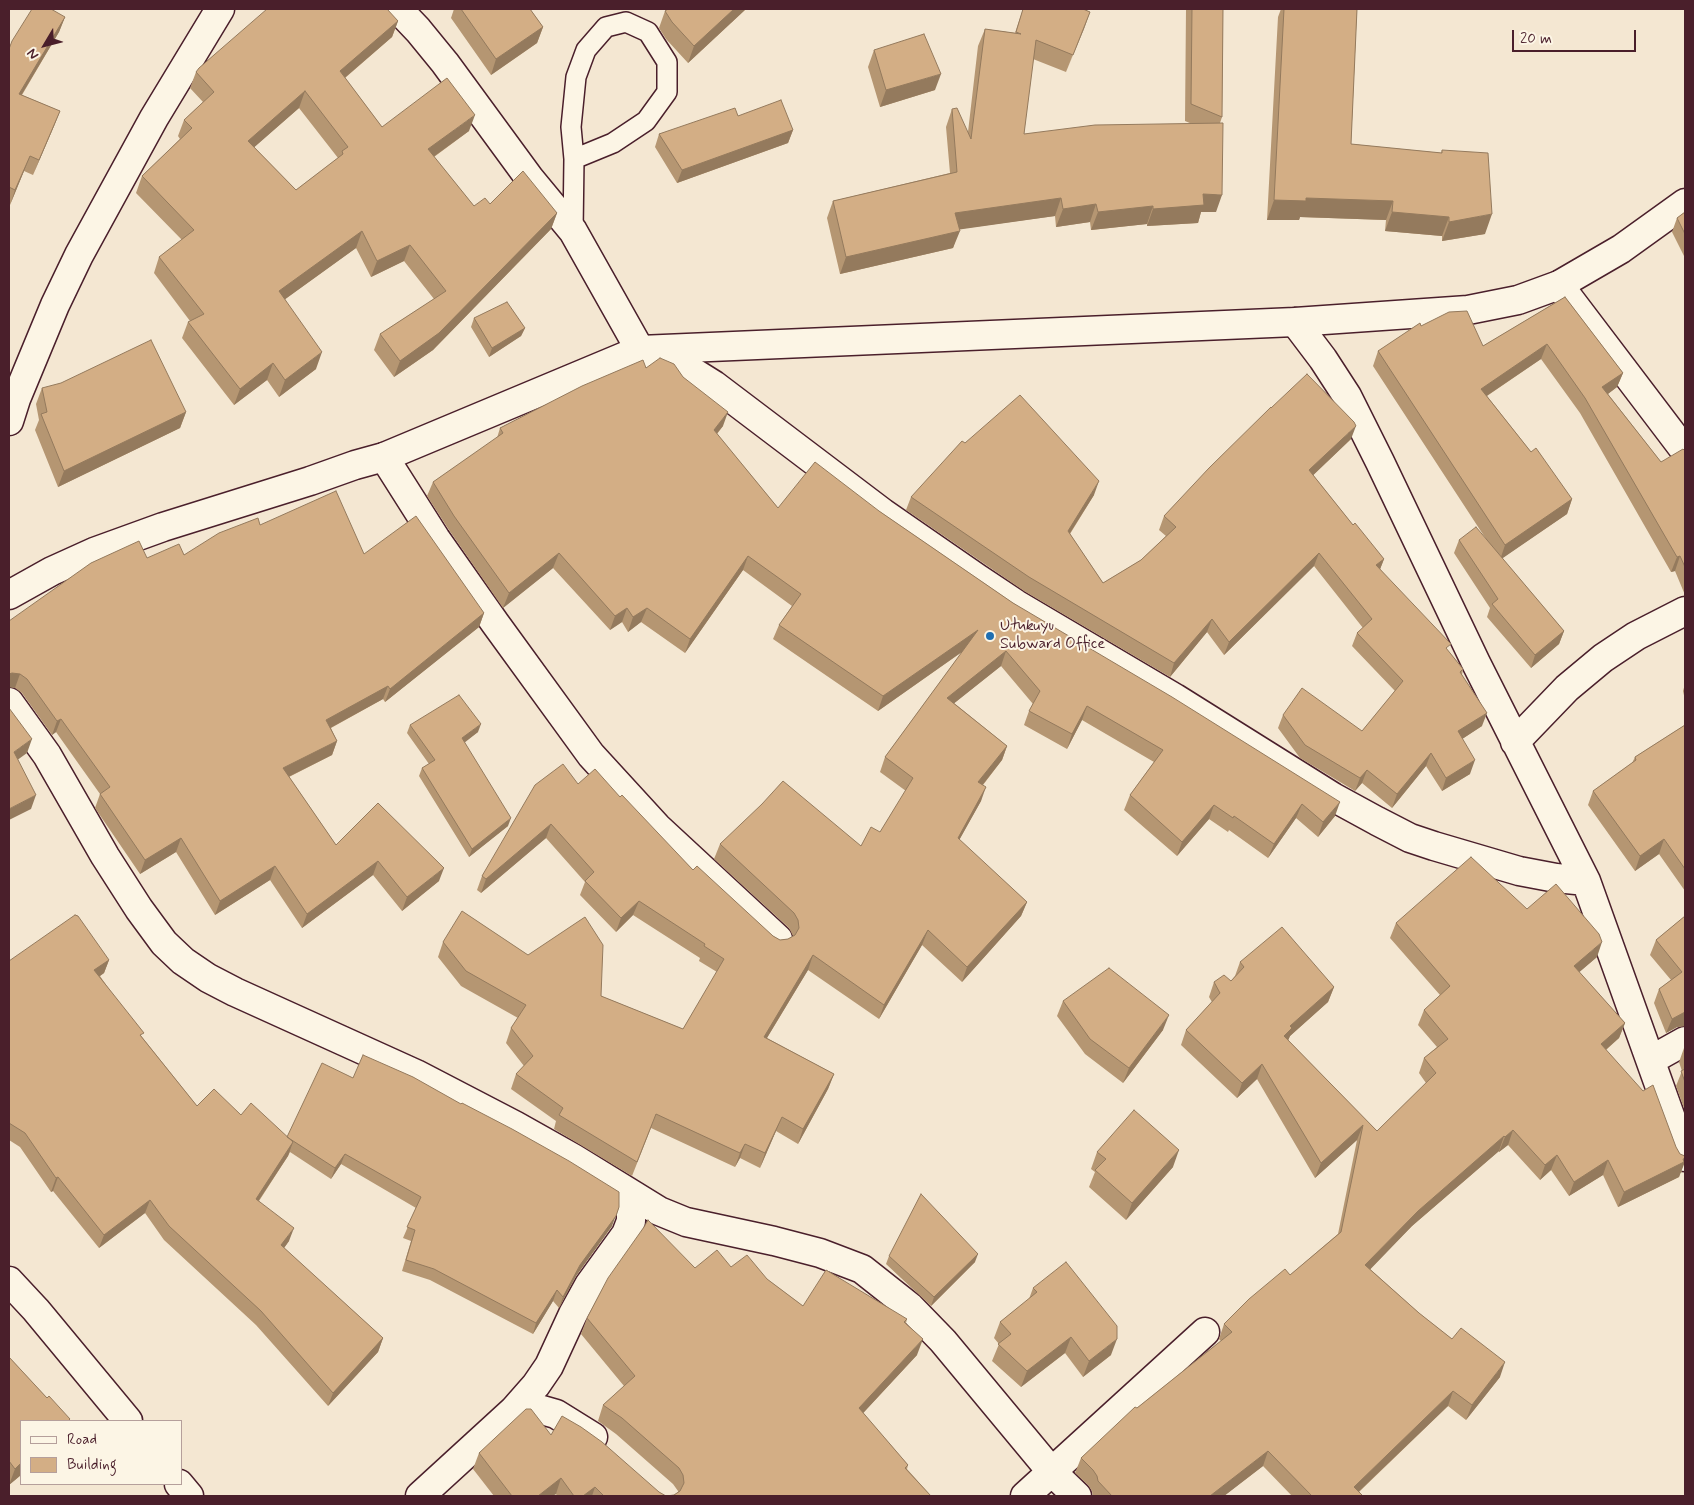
<!DOCTYPE html>
<style>
body{margin:0}
#map{position:relative;width:1694px;height:1505px;overflow:hidden;background:#f4e7d2;font-family:Mynerve,sans-serif}
canvas{display:block}
.frame{position:absolute;inset:0;border:10px solid #4a1f2b;pointer-events:none}
.legend{position:absolute;left:20px;top:1420px;width:162px;height:65px;box-sizing:border-box;background:#fcf5e5;border:1px solid #b59f9b;margin:0;padding:6px 9px;list-style:none;font-size:15px;color:#4a1f2b}
.legend li{display:flex;align-items:center;gap:10px;height:25px}
.legend b{width:25px;border:1px solid #b59f9b}
.north{position:absolute;left:20px;top:20px;width:50px;height:50px;-webkit-text-stroke:4px #fcf5e5;paint-order:stroke;rotate:233deg;font-size:14px;font-weight:700;line-height:20px;text-align:center;color:#4a1f2b}
.north::after{content:'';display:block;margin:auto;width:18px;height:22px;background:#4a1f2b;clip-path:polygon(50% 0,100% 100%,50% 72%,0 100%)}
.scale{position:absolute;left:1512px;top:30px;width:124px;height:22px;box-sizing:border-box;border:2px solid #4a1f2b;border-top:0;padding-left:6px;font-size:15px;line-height:18px;white-space:nowrap;color:#4a1f2b;-webkit-text-stroke:4px #fcf5e5;paint-order:stroke}
</style>
<div id="map">
<canvas width="1694" height="1505"></canvas>
<div class="frame"></div>
<ul class="legend">
<li><b style="height:6px;background:#fcf5e5"></b>Road</li>
<li><b style="height:14px;background:#d3ae85"></b>Building</li>
</ul>
<div class="north">N</div>
<div class="scale">20 m</div>
</div>
<script>
const ctx = document.querySelector('canvas').getContext('2d');
ctx.lineJoin = 'round';
const toPath = rows => new Path2D(rows.map(r => 'M' + r).join(''));
function stroke(path, color, width, dash) { ctx.strokeStyle = color; ctx.lineWidth = width; ctx.lineCap = dash ? 'butt' : 'round'; ctx.setLineDash(dash || []); ctx.stroke(path); }
function fillPath(path, color) { ctx.fillStyle = color; ctx.fill(path, 'evenodd'); }
function drawText(font, color, halo, rows, align = 'center') {
  ctx.font = font + ' Mynerve,sans-serif'; ctx.lineWidth = 4; ctx.setLineDash([]); ctx.textBaseline = 'middle'; ctx.strokeStyle = halo; ctx.fillStyle = color; for (const [text, x, y, turn = 0] of rows) {
    ctx.save(); ctx.translate(x, y); ctx.rotate((+turn || 0) * Math.PI / 180); ctx.textAlign = isNaN(turn) ? turn : align; if (halo) ctx.strokeText(text, 0, 0); ctx.fillText(text, 0, 0); ctx.restore();
  }
}
const lane = toPath([
 [573,231,574,159,571,127,576,77,586,50,606,27,626,22,648,32,667,62,667,92,646,121,613,143,574,159]
]);
const street = toPath([
 [398,9,418,30,445,63,530,179,573,231,640,350,690,370,714,385,883,513,977,578,1016,604,1175,698,1333,797,1377,821,1410,838,1434,846,1519,871,1556,878,1586,881],
 [1559,285,1685,451],
 [1295,322,1323,359,1347,396,1380,462,1476,663,1586,881,1685,1157],
 [9,421,16,399,55,305,79,255,154,118,220,9],
 [384,457,436,539,495,623,591,755,657,827,778,939],
 [9,702,47,755,105,856,139,909,164,943,183,961,208,978,235,992,416,1074,516,1126,573,1158,659,1211,686,1222,774,1241,820,1253,862,1269,910,1307,943,1341,1051,1471,1077,1496],
 [1515,742,1567,688,1603,658,1636,636,1685,611],
 [1651,1060,1685,1041],
 [514,1410,535,1408,556,1414,593,1437],
 [420,1496,514,1410,536,1385,549,1366,573,1314,589,1285,626,1234,631,1221,631,1195],
 [1025,1496,1205,1332]
]);
const secondary = toPath([
 [9,595,52,571,94,552,163,527,310,481,355,465,384,457,640,350,1295,322,1468,310,1518,300,1559,285,1621,249,1685,203],
 [9,1281,36,1310,128,1421],
 [179,1484,189,1496]
]);
stroke(lane, '#4a1f2b', 22);
stroke(street, '#4a1f2b', 31);
stroke(secondary, '#4a1f2b', 31);
stroke(lane, '#fcf5e5', 19);
stroke(street, '#fcf5e5', 28);
stroke(secondary, '#fcf5e5', 28);
fillPath(toPath([
 [454,9,530,9,543,27,537,43,491,75,451,18],
 [746,9,688,63,666,39,659,28,665,11],
 [1023,9,1083,9,1090,12,1066,72,1033,59,1024,134,1192,124,1185,121,1186,9,1223,9,1222,117,1220,123,1216,212,1201,212,1198,223,1147,226,1147,224,1091,230,1090,222,1056,227,1055,216,959,229,953,248,840,274,827,218,833,201,950,173,946,127,952,109,968,132,978,46,985,29,1015,33],
 [1281,9,1357,9,1351,144,1441,153,1442,150,1485,234,1442,241,1442,236,1385,231,1386,220,1300,217,1299,220,1267,220,1278,17],
 [65,17,59,32,22,95,60,111,54,126,33,175,24,171,10,205,9,204,9,49],
 [398,21,392,37,345,78,382,127,469,131,434,157,474,206,490,204,557,213,551,229,433,350,394,377,374,350,380,334,434,299,404,261,371,277,356,248,285,299,316,369,279,397,267,380,234,405,182,338,188,322,190,321,154,273,159,257,182,240,136,193,142,176,180,139,178,136,184,120,203,102,190,88,196,72],
 [299,108,338,158,296,190,254,147],
 [874,50,935,90,880,107,868,67],
 [738,116,793,130,788,143,677,183,655,147,659,134],
 [1685,212,1685,258,1672,232,1677,218],
 [1565,297,1623,373,1617,387,1608,394,1661,462,1685,451,1685,595,1675,571,1671,572,1580,413,1541,359,1487,396,1531,452,1572,499,1567,514,1502,558,1564,631,1559,644,1531,668,1487,617,1490,608,1454,553,1459,540,1486,539,1373,366,1378,351,1421,326,1483,346],
 [474,318,525,328,521,336,489,357,471,327],
 [646,368,683,377,723,426,717,434,778,508,879,511,1013,603,1335,816,1318,837,1296,818,1268,858,1229,830,1228,832,1209,819,1177,856,1124,810,1130,795,1154,762,1082,720,1067,749,1024,725,1029,711,1033,704,1001,666,954,703,1007,746,1002,760,983,785,981,801,959,840,1027,902,1021,916,962,982,922,945,879,1019,808,970,767,1038,834,1074,828,1089,798,1144,776,1131,760,1168,740,1158,735,1167,651,1128,632,1176,554,1129,556,1121,511,1089,516,1074,524,1066,506,1043,511,1028,518,1018,461,986,438,957,443,942,528,955,601,996,683,1029,717,972,699,961,700,958,633,915,616,932,580,895,585,882,546,838,481,893,477,890,482,876,578,784,620,797,693,870,773,936,780,940,788,939,793,936,789,928,714,859,720,844,861,846,880,832,906,791,880,772,885,757,962,652,878,711,773,639,779,625,792,606,743,570,685,653,641,622,628,632,622,622,610,630,553,568,503,608,449,530,427,496,433,482,497,438,500,428],
 [42,388,186,412,180,428,58,487,35,430,39,420,36,404],
 [1271,408,1351,439,1313,475,1353,525,1384,559,1380,569,1463,669,1462,675,1482,726,1462,739,1470,774,1442,791,1426,766,1392,808,1362,783,1355,791,1300,758,1278,728,1283,715,1362,731,1395,691,1352,646,1357,633,1363,628,1314,566,1224,655,1207,632,1170,677,1024,591,906,510,911,497,965,443,1094,495,1070,534,1103,583,1141,560,1166,536,1159,530,1164,516],
 [260,525,364,554,484,613,479,627,385,702,383,699,331,728,337,741,332,755,289,777,336,845,439,881,402,911,373,875,302,928,270,880,215,915,176,852,140,874,95,808,100,794,56,732,52,735,22,693,15,688,9,687,9,621,147,558,184,555],
 [1685,684,1685,700,1683,691],
 [410,725,478,732,464,742,508,826,469,857,419,776,422,768,429,764,407,733],
 [1685,725,1685,891,1659,854,1635,871,1588,805,1593,791,1632,763,1635,757],
 [1527,909,1597,957,1579,972,1625,1023,1619,1038,1606,1050,1682,1172,1680,1173,1679,1177,1618,1207,1603,1175,1569,1196,1551,1170,1540,1180,1508,1145,1499,1152,1499,1151,1412,1226,1370,1269,1419,1313,1500,1377,1466,1420,1448,1406,1359,1492,1363,1496,1292,1496,1263,1466,1224,1496,1093,1496,1092,1491,1088,1485,1075,1473,1081,1458,1137,1408,1221,1341,1219,1339,1224,1324,1290,1275,1338,1234,1357,1140,1315,1178,1257,1079,1237,1098,1181,1045,1186,1030,1212,1002,1209,997,1214,982,1231,981,1235,976,1240,962,1334,987,1328,1002,1290,1036,1288,1040,1377,1131,1426,1083,1419,1073,1424,1058,1437,1047,1418,1025,1424,1010,1440,995,1390,938,1396,923],
 [1685,916,1685,1026,1677,1027,1666,1033,1654,1003,1659,989,1671,980,1650,955,1656,940],
 [109,960,104,973,100,976,142,1037,197,1106,241,1115,288,1137,612,1226,576,1276,559,1308,553,1301,533,1334,430,1280,402,1271,411,1241,403,1238,416,1208,341,1164,331,1179,290,1152,288,1156,259,1201,289,1241,284,1248,383,1338,378,1352,328,1406,256,1325,164,1240,145,1213,99,1248,53,1191,51,1192,20,1147,9,1140,9,961],
 [1063,1001,1163,1030,1123,1083,1085,1054,1057,1016],
 [1685,1047,1685,1111,1676,1086,1682,1071,1679,1062,1684,1048],
 [1097,1152,1173,1167,1126,1220,1089,1187,1095,1172,1091,1169],
 [889,1256,975,1262,931,1306,886,1264],
 [731,1267,767,1279,803,1306,907,1319,906,1323,917,1355,863,1413,908,1465,907,1469,931,1496,557,1496,556,1494,552,1496,494,1496,473,1469,479,1453,551,1435,666,1496,674,1495,678,1492,678,1491,673,1484,616,1434,598,1421,603,1405,624,1386,581,1334,587,1318,695,1268],
 [1033,1288,1111,1355,1083,1377,1065,1353,1021,1387,992,1361,999,1344,994,1338,1000,1322,1029,1299],
 [9,1357,47,1398,21,1421,21,1475,9,1485]
]), '#b59672');
fillPath(toPath([
 [734,9,746,9,688,63,694,46],
 [1090,12,1084,29,1066,72,1073,55],
 [65,17,59,32,13,109,19,94],
 [398,21,392,37,334,87,340,71],
 [543,27,537,43,491,75,496,59],
 [941,74,935,90,880,107,886,90],
 [305,91,299,108,242,158,248,141],
 [60,111,54,126,33,175,39,160],
 [475,115,469,131,422,165,428,149],
 [793,130,788,143,677,183,682,170],
 [30,156,24,171,10,205,15,190],
 [1203,194,1222,195,1216,212,1201,212,1198,223,1147,226,1153,209],
 [1061,198,1055,216,949,231,955,213],
 [1306,198,1393,201,1386,220,1300,217,1299,220,1267,220,1274,200],
 [1096,204,1090,222,1056,227,1063,209],
 [1153,206,1147,224,1091,230,1098,212],
 [1392,212,1449,217,1442,236,1385,231],
 [557,213,551,229,433,350,394,377,400,361],
 [1492,214,1485,234,1442,241,1449,222],
 [362,231,356,248,273,308,279,291],
 [960,231,953,248,840,274,846,257],
 [410,245,404,261,371,277,377,261],
 [525,328,521,336,489,357,492,348],
 [1547,344,1541,359,1476,403,1481,389],
 [322,352,316,369,279,397,285,380],
 [273,363,267,380,234,405,240,389],
 [1623,373,1617,387,1597,402,1602,387],
 [186,412,180,428,58,487,64,471],
 [728,412,723,426,708,444,714,430],
 [1356,426,1351,439,1304,484,1309,470],
 [1099,481,1094,495,1063,544,1068,531],
 [1572,499,1567,514,1500,560,1505,545],
 [559,553,553,568,503,608,509,593],
 [1319,553,1314,566,1224,655,1229,642],
 [748,556,743,570,685,653,690,639],
 [1680,556,1675,571,1671,572,1677,557],
 [1384,559,1379,572,1376,565],
 [627,608,622,622,610,630,615,616],
 [647,608,641,622,628,632,633,617],
 [484,613,479,627,385,702,390,689],
 [1212,619,1207,632,1170,677,1174,663],
 [978,630,973,644,878,711,883,696],
 [1564,631,1559,644,1531,668,1535,655],
 [1006,651,1001,666,942,713,947,698],
 [12,673,20,674,15,688,9,687,9,674],
 [388,686,383,699,321,733,326,720],
 [1087,706,1082,720,1067,749,1072,734],
 [1487,713,1482,726,1453,745,1458,731],
 [61,719,56,732,52,735,57,721],
 [481,724,478,732,459,747,462,738],
 [32,739,27,753,9,766,14,752],
 [337,741,332,755,278,782,283,768],
 [1007,746,1002,760,973,797,978,782],
 [1431,753,1426,766,1392,808,1397,794],
 [1475,760,1470,774,1442,791,1446,778],
 [1367,770,1362,783,1355,791,1360,778],
 [986,787,981,801,952,853,958,838],
 [36,795,31,809,9,820,9,809],
 [1340,802,1335,816,1318,837,1323,822],
 [1302,804,1296,818,1268,858,1274,844],
 [1214,805,1209,819,1177,856,1182,842],
 [511,818,508,826,469,857,472,849],
 [551,824,546,838,481,893,486,879],
 [181,838,176,852,140,874,145,860],
 [1664,839,1659,854,1635,871,1640,856],
 [378,861,373,875,302,928,307,914],
 [275,866,270,880,215,915,220,901],
 [444,868,439,881,402,911,407,897],
 [639,901,633,915,616,932,621,918],
 [1027,902,1021,916,962,982,967,967],
 [928,930,922,945,879,1019,884,1005],
 [1602,942,1597,957,1569,981,1574,966],
 [813,955,808,970,759,1051,764,1037],
 [109,960,104,973,90,983,94,970],
 [1334,987,1328,1002,1290,1036,1287,1043,1284,1036,1290,1026],
 [1685,1012,1685,1026,1677,1027,1666,1033,1672,1019],
 [1169,1015,1163,1030,1123,1083,1129,1068],
 [1625,1023,1619,1038,1595,1059,1601,1044],
 [1262,1064,1257,1079,1237,1098,1242,1083],
 [834,1074,828,1089,798,1144,803,1129],
 [782,1117,776,1131,760,1168,765,1153],
 [1363,1125,1357,1140,1315,1178,1321,1163],
 [1513,1130,1508,1145,1499,1152,1505,1137],
 [1504,1136,1499,1151,1412,1226,1360,1280,1365,1265,1418,1211],
 [293,1142,288,1156,251,1212,256,1199],
 [745,1144,740,1158,735,1167,740,1153],
 [1179,1150,1173,1167,1126,1220,1132,1203],
 [345,1154,341,1164,331,1179,335,1168],
 [1557,1155,1551,1170,1540,1180,1545,1165],
 [1685,1158,1685,1162,1679,1177,1618,1207,1624,1192],
 [1608,1160,1603,1175,1569,1196,1574,1182],
 [58,1177,53,1191,51,1192,56,1178],
 [150,1200,145,1213,99,1248,104,1235],
 [619,1207,612,1226,576,1276,559,1308,563,1297,580,1265],
 [294,1228,289,1241,276,1259,281,1245],
 [978,1254,975,1262,931,1306,934,1297],
 [557,1290,553,1301,533,1334,536,1323],
 [1071,1337,1065,1353,1021,1387,1027,1371],
 [383,1338,378,1352,328,1406,333,1393],
 [923,1339,917,1355,853,1424,859,1408],
 [1117,1339,1111,1355,1083,1377,1089,1361],
 [1505,1362,1500,1377,1466,1420,1472,1405],
 [1453,1391,1448,1406,1354,1496,1354,1487],
 [1268,1451,1263,1466,1224,1496,1210,1496],
 [21,1463,21,1475,9,1485,15,1469],
 [561,1478,556,1494,552,1496,538,1496],
 [595,1487,592,1496,583,1496]
]), '#947a5d');
const building = toPath([
 [32,9,51,9,65,17,19,94,60,111,39,160,30,156,15,190,9,187,9,49,12,41,32,9],
 [267,9,387,9,398,21,340,71,382,127,447,78,475,115,428,149,474,206,485,198,490,204,523,171,557,213,439,333,400,361,380,334,446,291,410,245,377,261,362,231,279,291,322,352,285,380,273,363,240,389,188,322,204,314,159,257,194,230,142,176,192,128,184,120,214,92,196,72,199,68,267,9],
 [305,91,348,147,342,151,343,154,296,190,248,141,305,91],
 [461,9,530,9,543,27,496,59,461,9],
 [668,9,734,9,694,46,672,22,665,11,668,9],
 [1023,9,1083,9,1090,12,1073,55,1036,40,1024,134,1095,125,1223,123,1222,195,1203,194,1204,205,1153,209,1153,206,1098,212,1096,204,1063,209,1061,198,955,213,960,231,846,257,833,201,957,172,952,109,957,108,971,139,985,29,1021,34,1016,32,1023,9],
 [1192,9,1223,9,1222,117,1191,104,1192,9],
 [1284,9,1357,9,1351,144,1442,153,1442,150,1488,153,1492,214,1449,222,1449,217,1392,212,1393,201,1306,198,1306,201,1274,200,1284,9],
 [924,34,941,74,886,90,874,50,924,34],
 [781,100,793,130,682,170,659,134,735,108,738,116,781,100],
 [1685,212,1685,234,1677,218,1685,212],
 [1565,297,1623,373,1602,387,1661,462,1683,449,1685,451,1685,567,1680,556,1677,557,1585,398,1547,344,1481,389,1531,452,1536,448,1572,499,1505,545,1378,351,1420,323,1421,326,1449,312,1467,311,1483,346,1565,297],
 [507,302,525,328,492,348,474,318,507,302],
 [151,340,186,412,64,471,41,414,47,412,42,388,61,383,151,340],
 [660,358,674,364,683,377,728,412,714,430,778,508,815,462,879,511,1013,603,1172,697,1340,802,1323,822,1302,804,1274,844,1234,816,1233,818,1214,805,1182,842,1130,795,1163,750,1087,706,1072,734,1029,711,1040,691,1006,651,947,698,1007,746,978,782,986,787,958,838,1027,902,967,967,928,930,884,1005,813,955,764,1037,834,1074,803,1129,782,1117,765,1153,745,1144,740,1153,656,1114,637,1162,559,1115,563,1108,516,1074,533,1056,511,1028,526,1005,466,971,443,942,462,911,528,955,585,917,603,945,601,996,683,1029,724,959,704,946,705,944,639,901,621,918,585,881,594,872,551,824,486,879,482,876,535,785,563,764,578,784,595,769,620,797,622,795,693,870,697,866,773,936,780,940,788,939,795,935,799,928,798,920,794,913,720,844,762,804,783,781,861,846,871,827,880,832,913,778,885,757,978,630,883,696,779,625,801,594,748,556,690,639,647,608,633,617,627,608,615,616,559,553,509,593,454,516,433,482,503,433,500,428,582,386,643,360,646,368,660,358],
 [1307,374,1354,422,1356,426,1309,470,1353,525,1355,523,1384,559,1376,565,1451,644,1446,648,1463,669,1460,672,1487,713,1458,731,1475,760,1446,778,1431,753,1397,794,1367,770,1360,778,1305,745,1283,715,1302,688,1362,731,1403,681,1357,633,1372,619,1319,553,1229,642,1212,619,1174,663,1029,577,911,497,962,441,965,443,1020,395,1099,481,1068,531,1103,583,1141,560,1176,527,1164,516,1209,468,1271,407,1271,408,1307,374],
 [336,491,364,554,416,516,484,613,390,689,388,686,326,720,337,741,283,768,336,845,378,803,444,868,407,897,378,861,307,914,275,866,220,901,181,838,145,860,100,794,110,787,61,719,57,721,27,679,20,674,12,673,9,674,9,621,91,563,139,541,147,558,179,544,184,555,219,533,258,518,260,525,336,491],
 [1476,527,1564,631,1535,655,1492,604,1498,599,1459,540,1476,527],
 [459,695,481,724,462,738,511,818,472,849,422,768,435,760,410,725,459,695],
 [9,708,32,739,14,752,36,795,9,809,9,708],
 [1685,725,1685,869,1664,839,1640,856,1593,791,1636,760,1635,757,1685,725],
 [1471,857,1527,909,1556,884,1599,934,1602,942,1574,966,1625,1023,1601,1044,1643,1091,1653,1085,1676,1147,1680,1154,1685,1156,1685,1158,1683,1159,1684,1162,1624,1192,1608,1160,1574,1182,1557,1155,1545,1165,1513,1130,1505,1137,1504,1136,1418,1211,1365,1265,1419,1313,1452,1339,1461,1328,1505,1362,1472,1405,1453,1391,1354,1487,1363,1496,1312,1496,1268,1451,1210,1496,1112,1496,1098,1481,1097,1476,1093,1470,1081,1458,1135,1407,1137,1408,1232,1332,1224,1324,1249,1299,1285,1269,1290,1275,1341,1232,1363,1125,1321,1163,1262,1064,1242,1083,1186,1030,1220,993,1214,982,1224,975,1231,981,1244,967,1240,962,1282,927,1334,987,1290,1026,1292,1028,1284,1036,1377,1131,1436,1073,1424,1058,1448,1039,1424,1010,1450,986,1396,923,1471,857],
 [75,915,78,916,109,960,94,970,144,1033,140,1035,197,1106,214,1089,241,1115,251,1103,293,1142,256,1199,294,1228,281,1245,383,1338,333,1393,261,1311,169,1226,150,1200,104,1235,58,1177,56,1178,25,1133,9,1123,9,961,75,915],
 [1685,916,1685,1012,1672,1019,1659,989,1682,972,1656,940,1685,916],
 [1109,968,1169,1015,1129,1068,1090,1039,1063,1001,1109,968],
 [363,1055,413,1077,461,1104,462,1103,512,1129,569,1161,619,1192,619,1207,616,1216,580,1265,563,1297,557,1290,536,1323,434,1269,406,1260,415,1230,407,1227,421,1197,345,1154,335,1168,287,1137,322,1063,353,1078,363,1055],
 [1685,1069,1685,1082,1681,1071,1685,1069],
 [1134,1110,1179,1150,1132,1203,1095,1170,1106,1159,1097,1152,1134,1110],
 [921,1194,978,1254,934,1297,889,1256,921,1194],
 [648,1220,695,1268,717,1250,731,1267,747,1255,767,1279,803,1306,826,1270,907,1319,904,1322,923,1339,859,1408,908,1465,905,1468,931,1496,604,1496,595,1487,583,1496,574,1496,561,1478,538,1496,512,1496,479,1453,526,1409,531,1409,551,1435,562,1416,581,1427,602,1442,659,1492,666,1496,674,1495,680,1491,684,1483,683,1475,679,1468,622,1418,603,1405,635,1376,587,1318,608,1278,644,1227,648,1220],
 [1066,1262,1117,1326,1117,1339,1089,1361,1071,1337,1027,1371,998,1344,1011,1334,1000,1322,1037,1292,1033,1288,1066,1262],
 [9,1357,47,1398,49,1396,70,1419,68,1421,21,1421,21,1463,15,1469,9,1461,9,1357]
]);
fillPath(building, '#d3ae85');
stroke(building, '#947a5d', 1);
for (const [x, y, r, color] of [
 [990,636,5,"#1f6fb2"]
]) { const dot = new Path2D(); dot.arc(x, y, r, 0, 2 * Math.PI); ctx.fillStyle = color; ctx.fill(dot); stroke(dot, '#fcf5e5', 2); }
drawText('16px', '#4a1f2b', '#fcf5e5', [
 ["Utukuyu",1000,627],
 ["Subward Office",1000,645]
], 'left');
</script>
